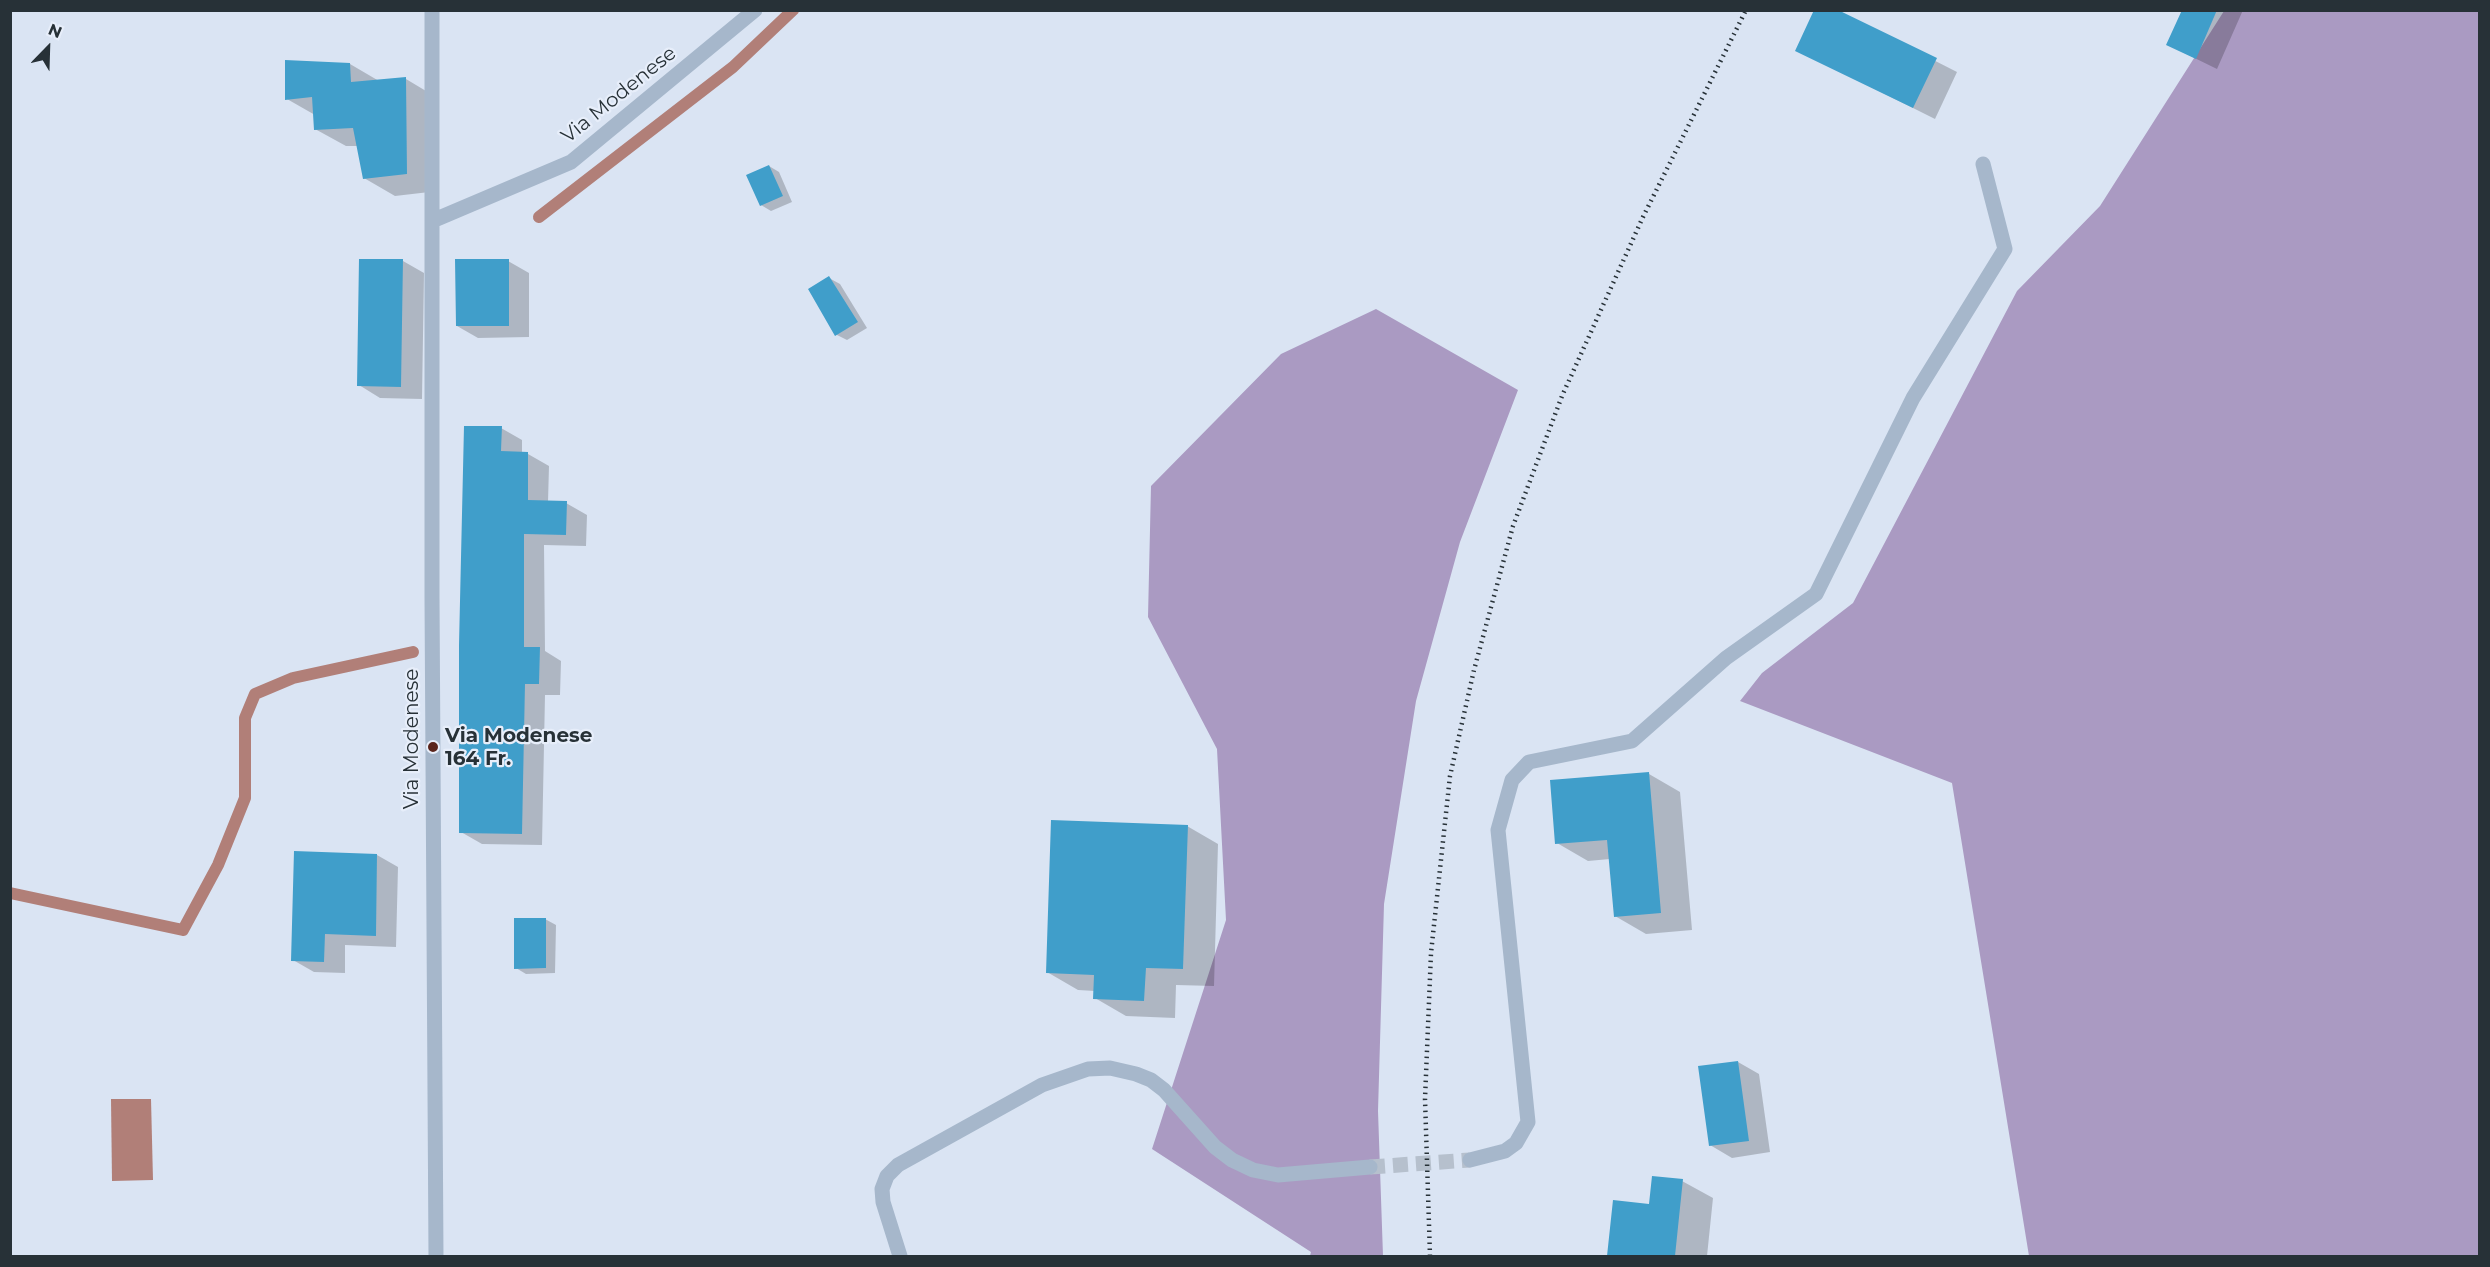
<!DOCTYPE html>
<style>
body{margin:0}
#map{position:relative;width:2490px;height:1267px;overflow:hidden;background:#dae4f3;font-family:Montserrat,sans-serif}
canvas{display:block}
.frame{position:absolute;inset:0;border:12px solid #273137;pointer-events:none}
.north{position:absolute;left:18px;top:18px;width:60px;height:60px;-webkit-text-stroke:4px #e7eefa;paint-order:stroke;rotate:23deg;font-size:16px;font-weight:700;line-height:24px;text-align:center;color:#273137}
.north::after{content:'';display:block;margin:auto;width:21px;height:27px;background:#273137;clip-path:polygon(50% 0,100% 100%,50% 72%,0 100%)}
</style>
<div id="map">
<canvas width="2490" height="1267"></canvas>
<div class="frame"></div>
<div class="north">N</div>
</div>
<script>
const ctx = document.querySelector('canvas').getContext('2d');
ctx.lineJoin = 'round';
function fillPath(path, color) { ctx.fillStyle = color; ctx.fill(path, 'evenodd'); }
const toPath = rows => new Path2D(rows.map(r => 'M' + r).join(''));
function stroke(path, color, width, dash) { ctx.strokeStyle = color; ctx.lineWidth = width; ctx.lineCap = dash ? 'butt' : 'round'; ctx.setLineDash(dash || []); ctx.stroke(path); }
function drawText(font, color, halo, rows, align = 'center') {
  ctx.font = font + ' Montserrat,sans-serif'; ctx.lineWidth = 4.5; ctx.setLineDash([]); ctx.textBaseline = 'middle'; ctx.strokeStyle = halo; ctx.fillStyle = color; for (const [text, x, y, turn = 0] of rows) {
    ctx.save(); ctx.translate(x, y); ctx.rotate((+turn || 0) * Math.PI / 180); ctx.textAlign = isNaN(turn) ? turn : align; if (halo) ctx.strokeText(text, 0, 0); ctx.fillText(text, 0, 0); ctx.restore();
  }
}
fillPath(toPath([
 [2224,11,2479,11,2479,1256,2029,1256,1952,783,1740,701,1762,673,1853,603,2017,291,2100,206],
 [1376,309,1518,390,1460,542,1416,701,1384,904,1378,1111,1383,1256,1310,1256,1311,1252,1152,1149,1226,920,1217,749,1148,617,1151,486,1281,354]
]), '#aa9ac2');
fillPath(toPath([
 [111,1099,151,1099,153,1180,112,1181]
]), '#b17f78');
fillPath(toPath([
 [1835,10,1957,72,1935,119,1797,50],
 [2183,10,2243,10,2217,69,2168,45],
 [350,64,379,81,406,79,436,97,438,191,395,196,364,178,358,146,346,146,315,129,315,115,287,99],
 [769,166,779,172,792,202,771,211,761,205],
 [403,261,424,273,422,399,380,398,359,385],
 [508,261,529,273,529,337,478,338,457,326],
 [829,278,840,284,867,328,847,340,837,335],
 [501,428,522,440,522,453,528,454,549,466,548,502,566,503,587,515,586,546,544,545,545,651,561,661,560,695,545,695,542,845,482,844,461,832],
 [1649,774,1680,792,1692,930,1646,934,1615,916,1610,859,1588,861,1557,843],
 [1187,826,1218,844,1214,986,1176,985,1175,1018,1126,1016,1095,998,1095,991,1078,990,1047,972],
 [296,853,377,855,398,867,396,947,345,945,345,973,314,972,293,960],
 [545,919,556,925,555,973,526,974,516,968],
 [1738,1062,1759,1074,1770,1152,1732,1158,1710,1145],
 [1682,1181,1713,1198,1707,1256,1609,1256,1614,1202,1650,1205]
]), '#0003');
stroke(toPath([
 [539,217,733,67,793,10],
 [10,893,183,930,218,865,245,798,245,718,255,694,293,678,413,652]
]), '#b17f78', 12);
fillPath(toPath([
 [1814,10,1838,10,1937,58,1913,108,1795,51],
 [2182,10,2217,10,2196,59,2166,45],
 [285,60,350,63,351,82,406,77,407,174,363,179,353,128,314,130,312,97,285,100],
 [769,165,783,196,760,206,746,175],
 [359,259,403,259,401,387,357,386],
 [455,259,509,259,509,326,456,326],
 [829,276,858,322,835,336,808,289],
 [464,426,502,426,501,451,528,452,528,500,567,501,566,535,524,534,524,647,540,647,539,684,525,684,522,834,459,833,459,645],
 [1649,772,1661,913,1614,917,1607,840,1555,844,1550,780],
 [1051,820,1188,825,1183,969,1146,968,1144,1001,1093,999,1094,975,1046,973],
 [294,851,377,854,376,936,325,934,324,962,291,961],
 [514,918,546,918,546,968,514,969],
 [1738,1061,1749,1141,1709,1146,1698,1066],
 [1652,1176,1683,1179,1675,1256,1607,1256,1613,1200,1649,1204]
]), '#409eca');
stroke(toPath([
 [1370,1167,1470,1160]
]), '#b6c0cd', 15, [15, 8]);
stroke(toPath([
 [432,10,432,597,436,1256],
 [432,221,571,162,755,10],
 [1470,1160,1505,1151,1516,1143,1528,1122,1498,830,1512,780,1529,762,1632,741,1726,658,1816,594,1913,398,2005,249,1983,164],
 [900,1256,883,1202,882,1189,887,1176,898,1165,1042,1085,1088,1069,1110,1068,1136,1074,1151,1080,1164,1090,1215,1147,1232,1160,1253,1170,1278,1175,1370,1167]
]), '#a6b7cb', 15);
stroke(toPath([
 [1430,1256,1425,1099,1431,953,1450,776,1474,670,1513,526,1562,396,1643,217,1746,10]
]), '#273137', 4.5, [1.5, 4.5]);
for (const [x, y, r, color] of [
 [433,747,6,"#5a241b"]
]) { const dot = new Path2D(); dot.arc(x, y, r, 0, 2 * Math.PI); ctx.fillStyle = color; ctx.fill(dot); stroke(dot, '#e7eefa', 2); }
drawText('20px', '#273137', '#e7eefa', [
 ["Via Modenese",619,95,-39],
 ["Via Modenese",412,739,-90]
]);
drawText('bold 20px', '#273137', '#e7eefa', [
 ["Via Modenese",445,736],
 ["164 Fr.",445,759]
], 'left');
</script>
